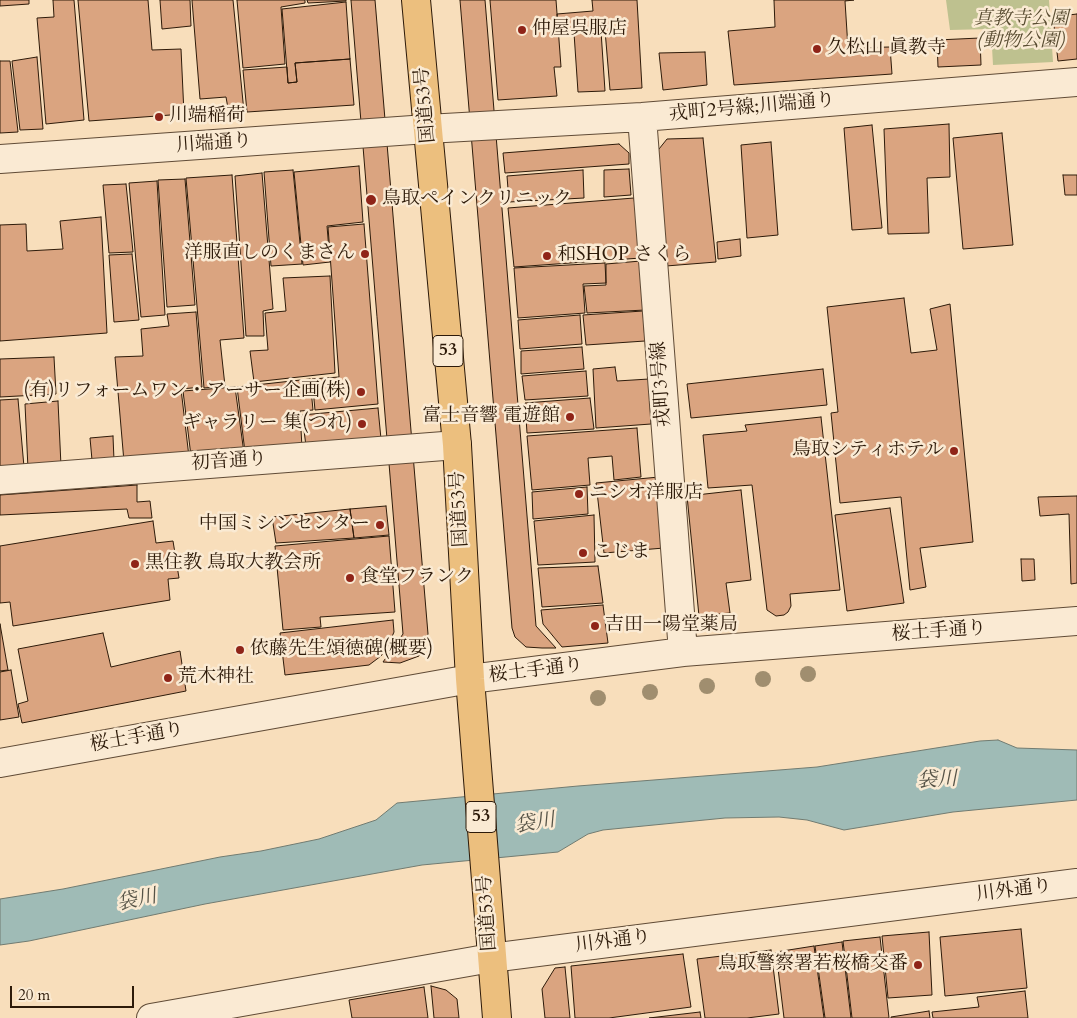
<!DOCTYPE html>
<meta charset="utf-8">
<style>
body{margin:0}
#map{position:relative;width:1077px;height:1018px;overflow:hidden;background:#f8debb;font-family:Cardo,serif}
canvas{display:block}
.scale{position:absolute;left:10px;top:986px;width:124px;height:22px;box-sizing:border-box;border:2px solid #2d1a09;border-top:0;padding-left:6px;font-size:15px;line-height:18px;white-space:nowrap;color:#2d1a09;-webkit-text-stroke:4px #faead3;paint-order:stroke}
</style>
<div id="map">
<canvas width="1077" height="1018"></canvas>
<div class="scale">20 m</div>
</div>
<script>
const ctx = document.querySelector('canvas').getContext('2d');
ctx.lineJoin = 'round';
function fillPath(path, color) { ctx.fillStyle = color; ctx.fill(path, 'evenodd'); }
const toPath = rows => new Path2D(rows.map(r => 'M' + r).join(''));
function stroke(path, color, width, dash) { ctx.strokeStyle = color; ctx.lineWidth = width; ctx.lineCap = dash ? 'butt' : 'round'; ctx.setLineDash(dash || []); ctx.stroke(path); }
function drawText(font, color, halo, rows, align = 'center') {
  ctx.font = font + ' Cardo,"Noto Serif JP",serif'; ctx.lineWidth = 5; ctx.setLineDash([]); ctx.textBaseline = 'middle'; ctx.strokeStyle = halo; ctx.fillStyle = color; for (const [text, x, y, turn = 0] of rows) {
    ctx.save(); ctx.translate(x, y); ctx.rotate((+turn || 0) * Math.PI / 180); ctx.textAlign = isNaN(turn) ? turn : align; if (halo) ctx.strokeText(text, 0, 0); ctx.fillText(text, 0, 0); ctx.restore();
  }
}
fillPath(toPath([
 [946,0,1049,0,1053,62,993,65,991,29,950,30]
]), '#bec18f');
const water = toPath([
 [998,740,1017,748,1077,750,1077,800,953,812,844,830,807,820,779,817,725,818,603,830,588,834,558,852,422,865,205,904,29,941,0,945,0,899,63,889,220,857,261,851,319,839,376,820,397,803,578,786,817,767,980,741,998,740]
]);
fillPath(water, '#9fbbb6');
stroke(water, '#717b71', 1);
const building = toPath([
 [0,0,29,0,29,4,0,6,0,0],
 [53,0,74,0,84,120,46,124,37,18,54,17,53,0],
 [78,0,148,0,152,50,181,49,184,114,89,121,78,0],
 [160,0,190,0,191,26,162,29,160,0],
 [192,0,233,0,244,112,229,114,226,97,200,99,192,0],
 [237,0,305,0,305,3,281,7,285,64,243,68,237,0],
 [307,0,346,0,346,1,308,3,307,0],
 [351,0,375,0,428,634,419,656,400,663,383,662,403,634,351,0],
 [460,0,485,0,536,626,556,648,542,648,526,647,515,637,512,628,460,0],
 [490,0,556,0,561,67,554,67,557,96,498,100,490,0],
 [592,0,637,0,642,88,610,90,605,30,558,35,557,14,593,11,592,0],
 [774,0,854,0,845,1,848,48,890,47,892,74,734,85,728,31,775,27,774,0],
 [346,2,350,59,295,63,297,82,288,83,282,9,346,2],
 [1077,14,1077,59,1058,61,1053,17,1077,14],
 [601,31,605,91,578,92,574,33,601,31],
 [980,38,981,65,938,67,937,40,980,38],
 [705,52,707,85,663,90,659,53,705,52],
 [37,57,43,129,20,130,12,61,37,57],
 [350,59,354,105,247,112,243,70,287,67,288,83,297,82,295,63,350,59],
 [0,61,10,61,18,132,0,133,0,61],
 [949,124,950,177,927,178,929,233,888,234,884,129,949,124],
 [872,125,882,228,852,230,844,128,872,125],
 [1002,133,1013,245,963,249,953,138,1002,133],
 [703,138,716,262,666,266,655,154,667,139,703,138],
 [771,142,778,235,747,238,741,145,771,142],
 [619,144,629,153,629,164,505,173,503,153,619,144],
 [359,166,363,222,327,226,330,262,303,265,294,172,359,166],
 [629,169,631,195,604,197,604,170,629,169],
 [293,170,302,264,271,266,264,172,293,170],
 [583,170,584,198,509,202,507,176,583,170],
 [262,173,273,309,263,311,264,336,246,336,235,176,262,173],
 [232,175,244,338,220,340,225,386,204,388,186,178,232,175],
 [1063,175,1077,175,1077,195,1065,195,1063,175],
 [185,179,195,305,167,307,158,180,185,179],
 [157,181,165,315,141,317,129,183,157,181],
 [126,184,133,252,109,253,103,185,126,184],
 [634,198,641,258,514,267,508,208,634,198],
 [101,217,107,333,0,341,0,225,26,224,27,251,63,249,60,221,101,217],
 [364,224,378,404,315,410,312,379,339,377,328,227,364,224],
 [740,239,741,256,718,259,717,242,740,239],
 [132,254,139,320,114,322,109,255,132,254],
 [641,261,645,310,587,313,584,286,606,285,606,264,641,261],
 [605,263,606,283,583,284,585,313,518,318,514,268,605,263],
 [330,276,335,373,254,382,250,351,268,350,265,313,286,311,283,278,330,276],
 [904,298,911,353,937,350,930,309,950,304,973,542,920,548,926,587,910,590,901,497,840,503,831,413,838,412,827,307,904,298],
 [643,311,645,341,586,345,583,315,643,311],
 [196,312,202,387,181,389,189,457,124,462,115,357,143,356,141,329,169,326,167,314,196,312],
 [580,315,582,344,520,349,518,320,580,315],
 [582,347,584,369,521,374,521,351,582,347],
 [54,357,56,394,0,397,0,359,54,357],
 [615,367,617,381,649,379,651,424,596,428,593,369,615,367],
 [823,369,827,405,691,418,687,384,823,369],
 [586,371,588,396,525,400,522,376,586,371],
 [310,379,313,410,300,411,302,448,245,452,237,387,310,379],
 [235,387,244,453,191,456,183,391,235,387],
 [590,398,594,429,527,433,525,403,590,398],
 [18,399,24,467,0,468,0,400,18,399],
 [58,401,61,466,28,469,25,404,58,401],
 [378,408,381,439,306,446,302,415,378,408],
 [821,417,840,590,790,594,791,606,788,612,784,615,776,616,767,610,752,485,708,488,703,435,747,431,745,425,821,417],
 [637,428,641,477,614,480,612,456,588,458,590,485,532,490,527,436,637,428],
 [113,436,114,460,92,460,90,438,113,436],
 [659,477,664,548,604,553,596,483,659,477],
 [137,485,137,502,150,501,152,518,129,518,127,509,0,515,0,495,137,485],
 [587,487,588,514,533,519,532,492,587,487],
 [741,490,751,580,726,583,730,613,699,616,687,496,741,490],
 [1077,496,1077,583,1071,584,1069,514,1040,516,1038,497,1077,496],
 [386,506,389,535,354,538,350,509,386,506],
 [890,508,904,603,847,611,835,515,890,508],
 [350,509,354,538,276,543,272,517,350,509],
 [594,515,595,562,538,565,534,521,594,515],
 [153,521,156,543,173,541,179,578,168,579,170,600,13,626,10,602,0,603,0,546,153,521],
 [389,536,395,612,320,617,321,627,283,630,275,546,389,536],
 [1021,559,1034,559,1035,580,1022,581,1021,559],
 [598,566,603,603,542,607,538,568,598,566],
 [603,605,608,643,562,647,543,624,541,610,603,605],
 [393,620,394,632,388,646,381,656,369,665,285,675,280,633,393,620],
 [0,624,8,670,0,671,0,624],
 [103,633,111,667,180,651,186,691,22,723,18,704,28,701,18,649,103,633],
 [11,670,19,717,0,720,0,672,11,670],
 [1021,929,1027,988,945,996,940,937,1021,929],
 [929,932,932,995,888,998,882,936,929,932],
 [880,937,889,1018,852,1018,843,941,880,937],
 [842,942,851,1018,825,1018,815,946,842,942],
 [814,946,824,1018,784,1018,776,952,814,946],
 [771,950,779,1014,747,1018,705,1018,697,959,771,950],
 [683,954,691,1007,609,1018,575,1018,571,966,683,954],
 [565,967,570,1018,545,1018,542,989,555,968,565,967],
 [431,986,446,990,457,999,459,1018,434,1018,431,986],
 [424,987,428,1018,352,1018,349,1000,424,987],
 [1025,991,1028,1018,933,1018,932,1012,979,1007,977,997,1025,991],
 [929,1011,930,1018,891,1018,891,1017,929,1011],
 [700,1012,701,1018,649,1018,700,1012]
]);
fillPath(building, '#daa480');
stroke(building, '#2d1a09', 1);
const minor = toPath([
 [642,117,683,652],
 [0,159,427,129,642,117,1077,82],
 [0,480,457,445],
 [0,763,470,679,683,652,1077,621],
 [151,1018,491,958,1077,883]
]);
const trunk = toPath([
 [416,0,457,445,470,679,497,1018]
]);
stroke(minor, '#604b36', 30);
stroke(trunk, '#2d1a09', 30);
stroke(minor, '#faead3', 28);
stroke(trunk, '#ecbf7e', 28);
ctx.fillStyle = '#a08e6f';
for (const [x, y] of [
 [808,674],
 [763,679],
 [707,686],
 [650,692],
 [598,698]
]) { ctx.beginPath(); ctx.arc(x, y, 8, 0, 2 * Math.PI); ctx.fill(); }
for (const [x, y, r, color] of [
 [522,30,5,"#8f2418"],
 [817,49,5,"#8f2418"],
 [159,117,5,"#8f2418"],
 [371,200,6,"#8f2418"],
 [365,254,5,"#8f2418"],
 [547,256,5,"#8f2418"],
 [361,392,5,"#8f2418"],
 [570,417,5,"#8f2418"],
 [362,424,5,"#8f2418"],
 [954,451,5,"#8f2418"],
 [579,494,5,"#8f2418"],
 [380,525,5,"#8f2418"],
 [583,553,5,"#8f2418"],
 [135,564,5,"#8f2418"],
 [350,578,5,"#8f2418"],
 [595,626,5,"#8f2418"],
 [240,650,5,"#8f2418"],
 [168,678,5,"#8f2418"],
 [918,965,5,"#8f2418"]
]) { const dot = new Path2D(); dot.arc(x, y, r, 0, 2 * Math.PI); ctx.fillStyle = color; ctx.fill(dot); stroke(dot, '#faead3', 2); }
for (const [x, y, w] of [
 [448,351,30],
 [481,817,30]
]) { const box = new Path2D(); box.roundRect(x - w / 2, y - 15.5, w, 31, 4); ctx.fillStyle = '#faead3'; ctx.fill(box); stroke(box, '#2d1a09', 1); }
drawText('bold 18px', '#2d1a09', null, [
 ["53",448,351],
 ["53",481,817]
]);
drawText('italic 19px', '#584c31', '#faead3', [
 ["真教寺公園",1021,20],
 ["(動物公園)",1021,42]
]);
drawText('19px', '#2d1a09', '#faead3', [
 ["仲屋呉服店",532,30],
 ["久松山 眞教寺",827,49],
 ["川端稲荷",169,117],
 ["鳥取ペインクリニック",382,200],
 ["洋服直しのくまさん",355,254,"right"],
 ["和SHOP さくら",557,256],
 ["(有)リフォームワン・アーサー企画(株)",351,392,"right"],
 ["富士音響 電遊館",560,417,"right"],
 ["ギャラリー 集(つれ)",352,424,"right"],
 ["鳥取シティホテル",944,451,"right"],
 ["ニシオ洋服店",589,494],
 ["中国ミシンセンター",370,525,"right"],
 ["こじま",593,553],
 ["黒住教 鳥取大教会所",145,564],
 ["食堂フランク",360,578],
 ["吉田一陽堂薬局",605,626],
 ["依藤先生頌徳碑(概要)",250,650],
 ["荒木神社",178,678],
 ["鳥取警察署若桜橋交番",908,965,"right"]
], 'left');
drawText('19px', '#2d1a09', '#faead3', [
 ["国道53号",426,105,-95],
 ["戎町2号線;川端通り",752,108,-5],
 ["川端通り",214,144,-4],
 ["戎町3号線",662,384,-94],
 ["初音通り",229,462,-4],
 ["国道53号",460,509,-93],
 ["桜土手通り",939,632,-4],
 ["桜土手通り",536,671,-7],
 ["桜土手通り",137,738,-10],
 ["川外通り",1014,891,-7],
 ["国道53号",488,913,-94],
 ["川外通り",613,942,-7]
]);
drawText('italic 20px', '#555246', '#faead3', [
 ["袋川",937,781,-3],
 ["袋川",535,824,-9],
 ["袋川",137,901,-12]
]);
</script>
